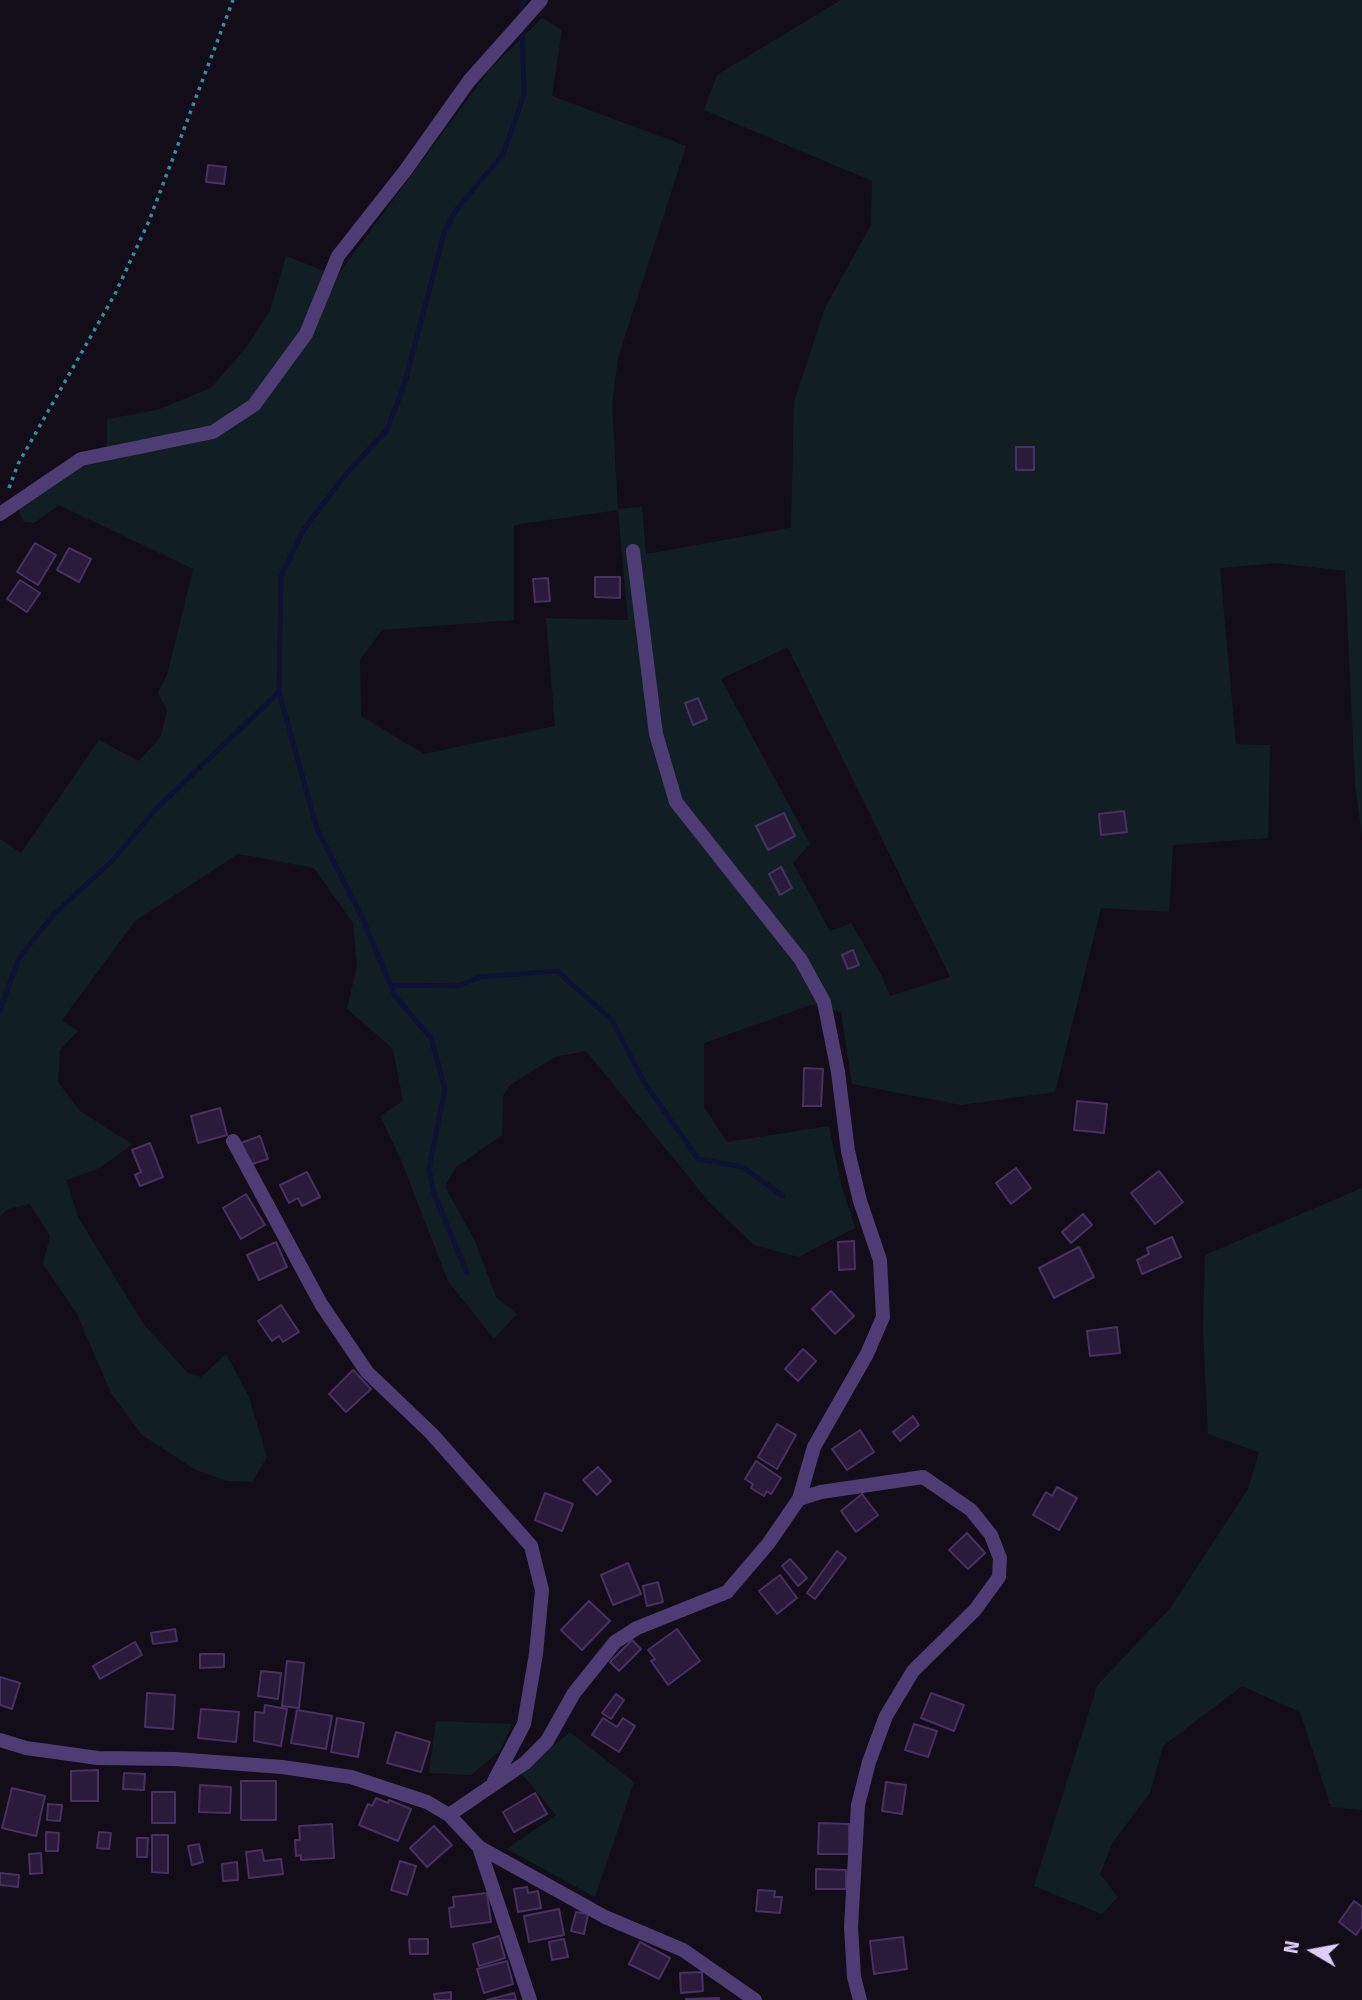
<!DOCTYPE html>
<style>
body{margin:0}
#map{position:relative;width:1362px;height:2000px;overflow:hidden;background:#130d1a;font-family:"Fira Sans",sans-serif}
canvas{display:block}
.north{position:absolute;left:1278px;top:1916px;width:70px;height:70px;-webkit-text-stroke:5px #130d1a;paint-order:stroke;rotate:280deg;font-size:19px;font-weight:700;line-height:28px;text-align:center;color:#ddcdf9}
.north::after{content:'';display:block;margin:auto;width:24px;height:32px;background:#ddcdf9;clip-path:polygon(50% 0,100% 100%,50% 72%,0 100%)}
</style>
<div id="map">
<canvas width="1362" height="2000"></canvas>
<div class="north">N</div>
</div>
<script>
const ctx = document.querySelector('canvas').getContext('2d');
ctx.lineJoin = 'round';
function fillPath(path, color) { ctx.fillStyle = color; ctx.fill(path, 'evenodd'); }
const toPath = rows => new Path2D(rows.map(r => 'M' + r).join(''));
function stroke(path, color, width, dash) { ctx.strokeStyle = color; ctx.lineWidth = width; ctx.lineCap = dash ? 'butt' : 'round'; ctx.setLineDash(dash || []); ctx.stroke(path); }
fillPath(toPath([
 [841,0,1362,0,1362,837,1355,784,1345,571,1277,563,1220,568,1236,744,1270,745,1268,838,1173,845,1169,912,1101,908,1055,1092,961,1105,852,1084,841,1012,811,1005,704,1043,704,1107,727,1142,829,1126,841,1184,855,1228,798,1257,754,1245,710,1203,586,1051,555,1057,510,1085,503,1096,502,1135,455,1168,445,1187,475,1241,496,1297,517,1314,494,1339,448,1281,401,1160,380,1116,403,1101,393,1049,347,1009,357,966,353,923,314,868,238,854,135,921,62,1020,78,1031,60,1050,58,1082,80,1111,132,1144,100,1168,66,1180,78,1217,144,1325,188,1373,201,1377,226,1354,249,1397,267,1457,252,1482,228,1481,196,1470,142,1435,111,1393,77,1314,43,1264,50,1236,30,1204,8,1209,0,1216,0,839,21,853,99,740,139,761,161,736,167,710,158,693,167,675,193,569,59,505,34,523,24,522,18,510,63,475,88,463,107,461,107,419,157,410,211,388,246,348,270,311,286,256,337,276,490,69,542,18,562,30,552,96,686,146,618,358,612,405,618,509,642,507,646,554,791,528,794,402,825,308,871,225,872,181,704,110,717,75],
 [618,510,628,620,546,618,555,726,424,754,361,716,360,660,382,630,514,620,514,525],
 [788,647,788,648,950,977,890,996,882,976,851,923,830,931,793,863,810,844,721,679],
 [1362,1188,1362,1810,1331,1807,1300,1712,1242,1686,1163,1746,1150,1793,1113,1842,1100,1874,1118,1897,1102,1914,1034,1886,1097,1686,1171,1607,1248,1489,1259,1452,1208,1434,1203,1327,1205,1255],
 [436,1721,512,1724,500,1751,471,1775,429,1773],
 [570,1732,634,1782,595,1897,507,1849,556,1815,520,1772]
]), '#111f24');
stroke(toPath([
 [522,16,522,4,526,0],
 [391,985,457,986,481,977,557,971,612,1020,644,1082,698,1159,743,1167,783,1196],
 [0,1010,19,958,54,914,113,860,156,809,279,692],
 [467,1273,433,1191,429,1169,445,1089,431,1038,395,996,362,917,317,829,279,692,281,576,304,529,346,474,387,430,405,382,445,230,457,209,503,154,524,95,522,26]
]), '#0d1133', 5);
const building = toPath([
 [208,165,226,167,224,184,206,182,208,165],
 [1016,447,1034,447,1034,470,1016,470,1016,447],
 [35,543,56,555,38,585,17,572,35,543],
 [69,548,91,559,79,582,57,570,69,548],
 [595,577,620,577,620,598,595,597,595,577],
 [548,578,550,601,535,602,533,579,548,578],
 [20,580,40,593,27,612,7,599,20,580],
 [698,698,707,719,693,725,685,703,698,698],
 [1124,811,1127,832,1101,835,1099,814,1124,811],
 [784,813,795,836,768,850,756,826,784,813],
 [781,867,792,888,780,895,769,874,781,867],
 [853,950,859,965,848,969,842,955,853,950],
 [804,1068,823,1069,821,1106,803,1106,804,1068],
 [1077,1101,1107,1104,1104,1133,1074,1130,1077,1101],
 [220,1108,227,1135,198,1143,191,1116,220,1108],
 [260,1136,268,1159,249,1165,241,1143,260,1136],
 [150,1143,163,1177,140,1186,135,1175,141,1172,132,1150,150,1143],
 [1016,1168,1031,1188,1011,1204,996,1183,1016,1168],
 [1159,1171,1183,1202,1155,1224,1131,1193,1159,1171],
 [307,1172,320,1197,302,1206,298,1198,289,1203,280,1185,307,1172],
 [246,1194,265,1225,241,1239,223,1208,246,1194],
 [1083,1214,1092,1225,1071,1243,1062,1232,1083,1214],
 [1172,1237,1181,1257,1142,1274,1137,1260,1149,1254,1147,1248,1172,1237],
 [854,1241,855,1269,839,1270,838,1242,854,1241],
 [276,1242,287,1267,259,1280,247,1255,276,1242],
 [1079,1247,1094,1277,1054,1298,1039,1268,1079,1247],
 [831,1291,854,1316,835,1334,812,1309,831,1291],
 [281,1305,299,1332,283,1342,279,1336,272,1341,258,1321,281,1305],
 [1117,1327,1120,1353,1090,1356,1087,1331,1117,1327],
 [803,1349,816,1361,798,1381,785,1369,803,1349],
 [353,1370,371,1389,346,1412,329,1394,353,1370],
 [913,1416,919,1425,900,1441,893,1432,913,1416],
 [777,1424,796,1435,777,1469,758,1457,777,1424],
 [860,1430,874,1452,847,1470,832,1449,860,1430],
 [756,1461,781,1478,771,1494,767,1491,764,1496,751,1488,753,1484,745,1479,756,1461],
 [598,1467,611,1481,597,1495,583,1480,598,1467],
 [1057,1487,1077,1498,1059,1530,1033,1515,1046,1492,1052,1496,1057,1487],
 [545,1493,573,1504,562,1531,535,1520,545,1493],
 [862,1494,878,1515,856,1532,841,1511,862,1494],
 [967,1533,985,1553,968,1569,949,1550,967,1533],
 [837,1551,846,1558,815,1599,807,1593,837,1551],
 [790,1559,807,1578,798,1586,782,1566,790,1559],
 [628,1563,641,1594,613,1605,601,1575,628,1563],
 [780,1575,797,1598,777,1614,759,1591,780,1575],
 [658,1582,663,1602,647,1606,643,1586,658,1582],
 [589,1601,610,1621,582,1650,561,1630,589,1601],
 [175,1629,177,1641,153,1644,151,1633,175,1629],
 [677,1629,700,1661,668,1685,651,1661,655,1659,648,1650,677,1629],
 [632,1640,641,1649,619,1671,610,1662,632,1640],
 [135,1642,142,1655,100,1679,93,1666,135,1642],
 [200,1654,224,1654,224,1667,200,1668,200,1654],
 [287,1661,304,1663,299,1708,282,1706,287,1661],
 [261,1671,281,1673,278,1699,258,1696,261,1671],
 [0,1677,20,1683,12,1709,0,1705,0,1677],
 [147,1693,175,1695,173,1729,145,1727,147,1693],
 [931,1693,964,1705,954,1731,921,1718,931,1693],
 [616,1694,624,1700,611,1719,602,1713,616,1694],
 [265,1705,287,1709,281,1746,254,1741,255,1712,264,1713,265,1705],
 [201,1709,239,1712,236,1742,198,1738,201,1709],
 [297,1710,332,1716,326,1749,291,1743,297,1710],
 [337,1718,364,1723,358,1757,331,1752,337,1718],
 [603,1718,617,1727,623,1718,635,1726,619,1752,592,1735,603,1718],
 [914,1724,937,1731,928,1757,905,1750,914,1724],
 [396,1732,430,1742,421,1772,387,1763,396,1732],
 [98,1770,98,1801,71,1801,71,1771,98,1770],
 [124,1773,145,1774,144,1790,123,1789,124,1773],
 [241,1781,276,1781,276,1820,241,1820,241,1781],
 [886,1782,906,1785,902,1814,882,1811,886,1782],
 [200,1785,231,1787,230,1813,199,1812,200,1785],
 [12,1788,45,1796,36,1836,2,1828,12,1788],
 [152,1792,175,1792,175,1823,152,1823,152,1792],
 [535,1793,547,1814,514,1832,503,1812,535,1793],
 [376,1798,388,1803,389,1800,411,1809,398,1841,359,1825,368,1804,372,1806,376,1798],
 [48,1804,62,1805,60,1821,47,1820,48,1804],
 [819,1823,849,1824,849,1854,818,1854,819,1823],
 [332,1824,334,1858,301,1860,301,1855,296,1856,295,1840,300,1840,299,1826,332,1824],
 [434,1826,452,1845,427,1867,410,1848,434,1826],
 [46,1832,59,1833,58,1851,46,1851,46,1832],
 [99,1832,111,1833,109,1849,97,1848,99,1832],
 [152,1835,168,1835,168,1873,152,1872,152,1835],
 [137,1838,148,1838,147,1857,137,1857,137,1838],
 [199,1844,203,1862,192,1865,188,1846,199,1844],
 [262,1850,264,1861,281,1859,283,1874,249,1878,246,1852,262,1850],
 [41,1853,42,1873,30,1874,29,1854,41,1853],
 [400,1861,416,1866,407,1895,391,1890,400,1861],
 [237,1862,238,1880,223,1881,222,1864,237,1862],
 [816,1869,846,1870,846,1889,816,1889,816,1869],
 [0,1873,19,1875,18,1887,0,1885,0,1873],
 [527,1887,528,1893,538,1891,541,1908,518,1912,514,1889,527,1887],
 [758,1890,775,1891,774,1897,782,1897,780,1913,756,1911,758,1890],
 [487,1893,491,1922,451,1927,449,1908,454,1907,453,1897,487,1893],
 [1354,1901,1362,1907,1362,1926,1356,1935,1339,1922,1354,1901],
 [559,1909,564,1935,529,1942,524,1916,559,1909],
 [576,1912,588,1914,584,1934,571,1931,576,1912],
 [499,1936,505,1958,479,1966,473,1944,499,1936],
 [903,1937,907,1969,874,1974,870,1941,903,1937],
 [409,1939,428,1939,428,1954,410,1954,409,1939],
 [564,1939,568,1957,552,1960,549,1942,564,1939],
 [640,1942,670,1958,659,1979,629,1964,640,1942],
 [507,1961,513,1984,484,1993,477,1969,507,1961],
 [702,1972,703,1991,681,1993,680,1973,702,1972],
 [451,1992,451,2000,435,2000,434,1994,451,1992],
 [514,1993,516,2000,487,2000,514,1993],
 [719,1998,719,2000,686,2000,686,1999,719,1998]
]);
fillPath(building, '#291b39');
stroke(building, '#473062', 2);
stroke(toPath([
 [9,488,18,464,115,294,149,221,233,0]
]), '#3a8b9f', 3.5, [3.5, 5]);
stroke(toPath([
 [0,514,81,459,213,432,254,405,306,334,338,256,405,171,469,81,541,0],
 [633,551,656,734,676,802,801,960,824,1002,838,1072,848,1151,860,1201,880,1260,883,1317,867,1354,814,1447,799,1499],
 [233,1141,321,1304,367,1372,432,1434,531,1546,542,1590,536,1654,524,1724,494,1781],
 [0,1740,26,1748,98,1758,175,1759,282,1767,351,1777,427,1802,449,1815,479,1847,530,2000],
 [449,1815,525,1763,547,1741,574,1693,615,1642,637,1628,727,1592,768,1544,799,1499,821,1492,923,1477,971,1510,991,1535,1000,1558,999,1577,975,1610,913,1671,886,1716,869,1762,858,1805,851,1927,854,1977,860,2000],
 [479,1847,605,1917,683,1950,755,2000]
]), '#4e3d74', 14);
</script>
